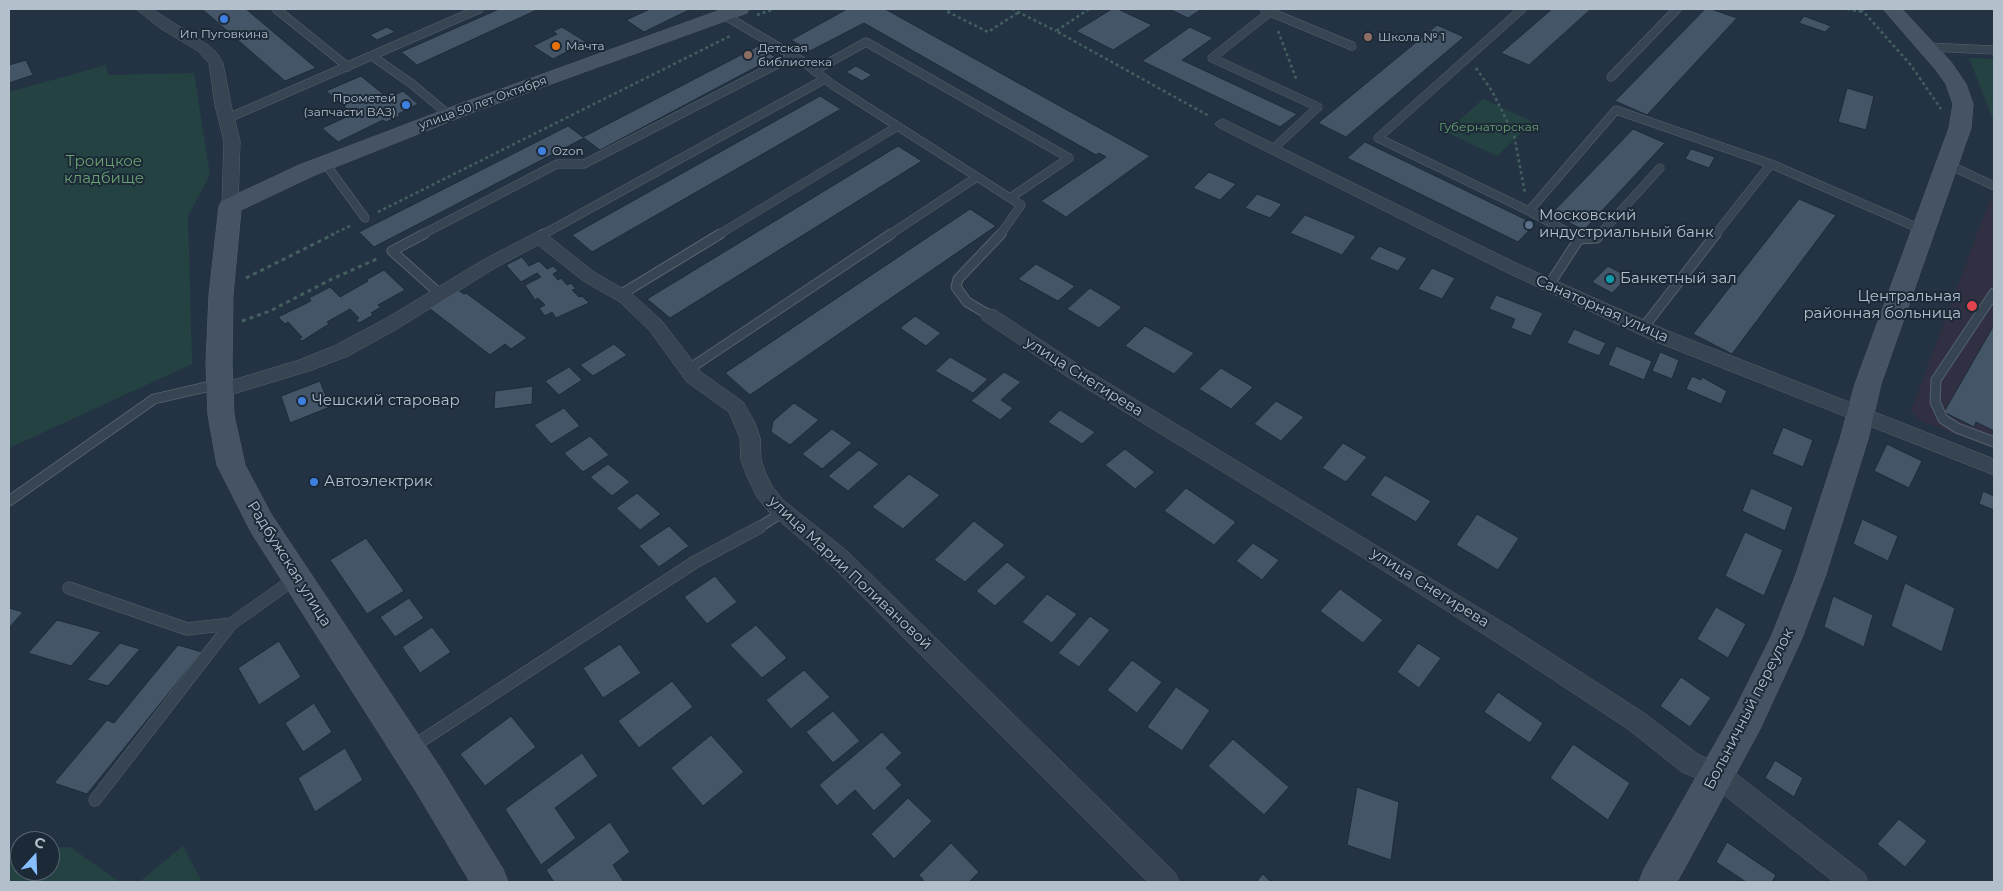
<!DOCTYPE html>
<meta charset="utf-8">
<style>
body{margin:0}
#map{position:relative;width:2003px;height:891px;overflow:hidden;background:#233343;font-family:Montserrat,sans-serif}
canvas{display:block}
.frame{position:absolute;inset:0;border:10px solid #b4bfcc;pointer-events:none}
.north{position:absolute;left:10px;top:831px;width:50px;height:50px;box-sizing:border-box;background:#1c2937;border:1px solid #596573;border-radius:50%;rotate:20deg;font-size:14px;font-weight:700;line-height:20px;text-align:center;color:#b4bfcc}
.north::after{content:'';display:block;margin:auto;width:18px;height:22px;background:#86beff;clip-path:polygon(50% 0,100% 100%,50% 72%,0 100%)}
</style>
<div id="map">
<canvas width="2003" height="891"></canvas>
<div class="frame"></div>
<div class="north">С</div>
</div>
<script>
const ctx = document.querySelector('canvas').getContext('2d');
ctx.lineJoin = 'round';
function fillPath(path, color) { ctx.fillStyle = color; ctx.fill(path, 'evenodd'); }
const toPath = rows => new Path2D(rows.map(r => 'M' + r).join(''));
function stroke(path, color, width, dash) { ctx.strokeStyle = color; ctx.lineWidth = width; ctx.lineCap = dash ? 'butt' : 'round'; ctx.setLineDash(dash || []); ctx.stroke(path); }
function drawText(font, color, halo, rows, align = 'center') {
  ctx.font = font + ' Montserrat,sans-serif'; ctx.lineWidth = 4; ctx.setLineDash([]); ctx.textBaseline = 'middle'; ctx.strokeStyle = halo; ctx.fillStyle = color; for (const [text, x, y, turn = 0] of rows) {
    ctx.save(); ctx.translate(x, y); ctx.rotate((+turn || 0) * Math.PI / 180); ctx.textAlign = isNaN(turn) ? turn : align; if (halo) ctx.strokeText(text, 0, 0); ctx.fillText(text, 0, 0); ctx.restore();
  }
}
fillPath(toPath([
 [1994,196,1994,449,1918,420,1911,411,1989,202]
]), '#313042');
fillPath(toPath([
 [1969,58,1994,59,1994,122],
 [106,65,108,75,194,73,210,175,188,216,192,364,9,448,9,92],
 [1483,99,1533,122,1497,156,1446,132],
 [183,846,202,882,139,882],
 [70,847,120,882,9,882,9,851,20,850,20,871,50,871,50,848]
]), '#254243');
const building = toPath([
 [202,9,246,9,316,68,285,81,202,9],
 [499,9,539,9,417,65,401,52,499,9],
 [650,9,691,9,644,32,626,20,650,9],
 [847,9,885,9,1150,156,1066,217,1041,201,1106,157,1099,153,1096,155,864,23,810,51,791,40,847,9],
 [1112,9,1118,9,1152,25,1113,50,1076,31,1112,9],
 [1169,9,1202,9,1188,18,1169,9],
 [1552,9,1591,9,1529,65,1501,53,1552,9],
 [1705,9,1711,9,1737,18,1647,115,1615,101,1705,9],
 [1804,16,1831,26,1825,32,1799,23,1804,16],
 [1437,25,1464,37,1346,137,1318,123,1437,25],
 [387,27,395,32,377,40,370,35,387,27],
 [562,27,586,42,553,59,533,46,557,34,553,31,562,27],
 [1190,27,1213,38,1182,60,1297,114,1280,127,1142,61,1190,27],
 [758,46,775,57,600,150,584,138,374,247,359,232,568,126,583,137,758,46],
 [26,60,33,75,9,83,9,65,26,60],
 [856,66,872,75,862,81,846,72,856,66],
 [361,76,388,98,403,91,418,104,398,114,400,116,386,122,383,120,338,142,322,128,353,114,326,91,361,76],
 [1847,88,1874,96,1866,130,1838,122,1847,88],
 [820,96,841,109,592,252,572,235,820,96],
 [1633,129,1665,143,1584,230,1551,214,1633,129],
 [1365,142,1535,224,1518,242,1347,158,1365,142],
 [898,146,922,161,670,318,647,299,898,146],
 [1691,149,1715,157,1709,168,1685,159,1691,149],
 [1209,172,1236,184,1220,200,1193,188,1209,172],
 [1257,194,1282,204,1270,218,1245,208,1257,194],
 [1799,199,1836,215,1732,354,1693,334,1799,199],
 [970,209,996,226,750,395,725,373,970,209],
 [1305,215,1356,236,1342,255,1290,233,1305,215],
 [1379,246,1407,258,1398,271,1369,259,1379,246],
 [522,257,529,266,539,261,547,269,553,266,558,271,553,274,558,280,561,278,567,285,571,283,576,289,572,290,579,297,582,296,589,303,556,318,552,312,545,316,539,308,545,305,538,298,535,300,525,285,541,277,537,273,521,282,506,265,522,257],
 [1036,264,1075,286,1058,301,1018,279,1036,264],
 [1608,266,1628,277,1612,293,1592,282,1608,266],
 [1432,268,1455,278,1442,299,1418,289,1432,268],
 [384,270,405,290,378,305,381,307,371,313,373,315,359,323,356,320,359,318,350,309,327,322,329,324,302,341,299,339,302,337,288,322,285,324,278,317,311,301,309,298,330,287,340,297,368,281,366,280,384,270],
 [1090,288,1122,307,1099,328,1067,309,1090,288],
 [458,290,464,294,466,293,527,338,511,349,505,344,490,355,429,308,458,290],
 [1496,295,1543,313,1531,336,1511,328,1515,319,1489,309,1496,295],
 [915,316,941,333,926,346,900,328,915,316],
 [1994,325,1994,431,1976,422,1974,427,1944,412,1994,325],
 [1145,326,1194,353,1174,374,1125,346,1145,326],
 [1574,329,1606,343,1599,356,1567,343,1574,329],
 [614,344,627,355,593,376,580,365,614,344],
 [1616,346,1652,361,1644,380,1608,365,1616,346],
 [1660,352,1679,360,1672,379,1652,371,1660,352],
 [950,357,988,379,973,393,935,371,950,357],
 [569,367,582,380,559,395,545,381,569,367],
 [1221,368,1253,387,1231,409,1199,389,1221,368],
 [1004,372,1021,382,1001,400,1013,408,1000,420,971,401,1004,372],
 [1692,376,1701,380,1702,377,1727,391,1721,404,1686,389,1692,376],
 [320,381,330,407,290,423,281,396,320,381],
 [533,386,532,404,494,409,495,391,533,386],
 [1276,401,1304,417,1281,441,1254,424,1276,401],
 [794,403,819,420,790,445,771,432,773,421,794,403],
 [564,408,580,426,551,444,534,425,564,408],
 [1060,410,1095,432,1082,444,1048,422,1060,410],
 [1783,427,1813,440,1803,467,1772,454,1783,427],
 [832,429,852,443,822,469,802,454,832,429],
 [590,436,609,455,583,472,564,453,590,436],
 [1343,443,1367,457,1346,482,1322,468,1343,443],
 [1887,444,1922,461,1909,488,1874,471,1887,444],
 [1125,449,1155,472,1135,489,1105,465,1125,449],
 [859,450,879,464,848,491,828,476,859,450],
 [608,464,630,482,612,496,590,477,608,464],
 [909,474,940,495,903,529,872,507,909,474],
 [1385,475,1431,501,1416,522,1370,495,1385,475],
 [1186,488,1236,522,1214,545,1164,511,1186,488],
 [1751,488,1793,507,1785,531,1742,511,1751,488],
 [1983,491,1994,496,1994,510,1979,504,1983,491],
 [637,493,661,514,640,530,616,508,637,493],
 [1477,514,1519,538,1498,570,1456,545,1477,514],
 [1862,519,1898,536,1888,561,1853,544,1862,519],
 [974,521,1005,545,965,582,934,560,974,521],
 [669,526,689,546,659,567,639,546,669,526],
 [1745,532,1783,550,1764,596,1725,576,1745,532],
 [366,538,404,591,367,614,330,560,366,538],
 [1253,543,1279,560,1262,580,1236,561,1253,543],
 [1007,562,1026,577,995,606,976,591,1007,562],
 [715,576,737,602,707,624,684,597,715,576],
 [1905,583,1955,608,1942,652,1891,626,1905,583],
 [1340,589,1383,620,1363,643,1320,611,1340,589],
 [1047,594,1077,614,1052,643,1022,622,1047,594],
 [1833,596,1873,615,1864,647,1824,627,1833,596],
 [409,598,424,618,395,637,380,617,409,598],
 [1716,607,1746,624,1728,658,1697,639,1716,607],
 [9,608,23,612,9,628,9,608],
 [1090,616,1110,630,1079,667,1058,653,1090,616],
 [57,620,101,632,71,666,28,653,57,620],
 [756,625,787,658,762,678,730,645,756,625],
 [432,627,451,652,420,673,402,647,432,627],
 [279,641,301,677,259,705,238,668,279,641],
 [120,643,140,649,108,686,87,680,120,643],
 [1418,643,1441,658,1419,688,1397,672,1418,643],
 [620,644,641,673,603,698,583,668,620,644],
 [178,645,202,652,87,794,54,783,107,720,114,723,178,645],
 [1132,660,1162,682,1137,713,1107,690,1132,660],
 [804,670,830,697,791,729,766,700,804,670],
 [1681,677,1711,698,1690,727,1660,706,1681,677],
 [672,681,693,707,639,748,618,721,672,681],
 [1176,687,1210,710,1182,751,1147,727,1176,687],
 [1498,692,1543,723,1530,743,1484,712,1498,692],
 [314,703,332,732,303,752,285,723,314,703],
 [833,711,860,741,833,763,806,732,833,711],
 [511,716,536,747,485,786,460,754,511,716],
 [882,732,902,753,886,768,902,785,874,811,855,790,837,806,819,785,882,732],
 [711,735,744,772,703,806,671,768,711,735],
 [1233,739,1289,787,1264,815,1208,766,1233,739],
 [1573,744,1630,783,1608,820,1550,778,1573,744],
 [345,748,363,780,315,812,298,778,345,748],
 [582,753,598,776,555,808,576,838,541,865,505,809,582,753],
 [1775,760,1803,778,1794,797,1765,778,1775,760],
 [1357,787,1399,802,1391,860,1347,845,1357,787],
 [908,798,932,821,894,859,871,834,908,798],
 [1899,819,1927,841,1905,867,1877,844,1899,819],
 [610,822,630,852,613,865,624,882,554,882,546,870,610,822],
 [1727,842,1776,875,1772,882,1746,882,1716,862,1727,842],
 [951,843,979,872,969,882,925,882,919,875,951,843],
 [1263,874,1271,882,1256,882,1263,874]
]);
fillPath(building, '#445567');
stroke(building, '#1e2b39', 1);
const laneFar2 = toPath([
 [276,9,348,67],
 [1264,9,1270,12,1212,58,1318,107,1273,149],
 [1522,9,1378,138,1529,211,1573,235],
 [1270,12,1352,46],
 [724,15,802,61,833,85,1021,205,1000,235],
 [1927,47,1994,50],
 [372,56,412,84,449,115],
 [814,71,866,42,1069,158,1010,198],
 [1611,77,1677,9],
 [226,119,479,9],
 [325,163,365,218],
 [1947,164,1994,186],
 [1529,211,1616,110,1771,164],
 [421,235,557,164,584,164,793,56],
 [542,235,825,79],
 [718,235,898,126],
 [889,235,977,177],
 [1599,235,1660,168],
 [1715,235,1771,164,1923,230]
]);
const laneFar1 = toPath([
 [424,234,392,251,440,294],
 [1570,234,1579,239],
 [539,237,544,234],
 [1549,285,1579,239,1597,238,1600,234],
 [1994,293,1936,380,1935,402,1943,419,1957,428,1994,442],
 [620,295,720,234],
 [989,315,967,302,956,287,958,279,1001,234],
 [1643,328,1716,234],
 [689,369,891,234],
 [9,501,154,399,219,384],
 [758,528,783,512]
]);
const lane = toPath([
 [69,588,187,629,231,624],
 [412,747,695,562,760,527],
 [95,800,231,624,296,578]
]);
const street = toPath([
 [136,9,152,9,208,45,216,52,223,63,231,105,240,141,238,206,236,210,230,211,224,210,222,206,224,141,215,105,209,63,198,51,160,28,136,9],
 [1223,119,1518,264,1668,331,1994,459,1994,475,1654,341,1506,272,1218,127,1215,124,1218,121,1223,119],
 [539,231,545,233,594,272,632,294,662,321,701,372,743,402,755,423,760,438,761,460,766,474,772,486,783,500,847,551,1175,873,1179,882,1148,882,831,565,769,512,757,497,746,474,741,460,740,438,729,412,687,382,650,331,620,302,582,280,538,245,495,268,397,329,348,356,312,370,220,398,213,396,210,391,213,386,299,360,334,346,385,319,483,260,539,231],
 [989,309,995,310,1082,367,1512,628,1644,713,1699,755,1726,766,1864,873,1868,882,1834,882,1709,783,1682,772,1628,729,1496,642,1370,562,1068,377,983,320,980,315,983,310,989,309]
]);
const secondary = toPath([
 [723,9,749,9,747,13,471,113,315,175,241,210,233,295,232,363,234,415,245,465,271,514,441,769,503,869,508,882,470,882,417,793,251,532,217,465,208,415,206,363,209,295,219,206,222,201,299,165,457,105,723,9],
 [1883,9,1902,9,1951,62,1966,84,1973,104,1971,128,1881,384,1868,439,1826,574,1802,638,1760,729,1677,882,1639,882,1644,869,1736,707,1772,635,1796,574,1840,439,1855,384,1949,128,1953,104,1946,84,1936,70,1883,9]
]);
stroke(laneFar2, '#55626f', 9);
stroke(laneFar1, '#55626f', 11);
stroke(lane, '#55626f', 13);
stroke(street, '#55626f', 1);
stroke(secondary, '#55626f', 1);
stroke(toPath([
 [950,9,946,11,988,32,1019,12],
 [1012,9,1056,31],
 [1089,9,1056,31,1209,116],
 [1847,9,1863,12],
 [1861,9,1910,64,1941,109],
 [757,15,774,9],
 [1278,31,1297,81],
 [1476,68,1492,91,1514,135,1525,193],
 [378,212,732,35],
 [331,235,352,225]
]), '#435f60', 2.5, [3, 3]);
stroke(toPath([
 [246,278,334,234],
 [242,321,270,311,332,279,379,258]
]), '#435f60', 3, [4, 4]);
stroke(laneFar2, '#374452', 8);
stroke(laneFar1, '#374452', 9);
stroke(lane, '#374452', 12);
fillPath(street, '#374452');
fillPath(secondary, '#455365');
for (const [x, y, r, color] of [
 [224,19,5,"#3f7fe0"],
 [1368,37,5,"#8d6e63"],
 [556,46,5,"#e8710a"],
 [748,55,5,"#8d6e63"],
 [406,105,5,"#3f7fe0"],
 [542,151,5,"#3f7fe0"],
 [1529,225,5,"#5c6f8a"],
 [1610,279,5,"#0f9aa8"],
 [1972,306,6,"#e0444e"],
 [302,401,5,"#3f7fe0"],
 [314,482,5,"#3f7fe0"]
]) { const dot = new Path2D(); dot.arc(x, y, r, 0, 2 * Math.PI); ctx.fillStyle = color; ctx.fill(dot); stroke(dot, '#1c2937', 2); }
drawText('12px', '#b4bfcc', '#1c2937', [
 ["Ип Пуговкина",224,34,"center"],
 ["Школа № 1",1378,37],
 ["Мачта",566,46],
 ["Детская",758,48],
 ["библиотека",758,62],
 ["Прометей",396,98,"right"],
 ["(запчасти ВАЗ)",396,112,"right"],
 ["Ozon",552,151]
], 'left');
drawText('12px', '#b4bfcc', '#1c2937', [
 ["улица 50 лет Октября",483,103,-20]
]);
drawText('12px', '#68a071', '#1c2937', [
 ["Губернаторская",1489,127]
]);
drawText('15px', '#68a071', '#1c2937', [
 ["Троицкое",104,162],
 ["кладбище",104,179]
]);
drawText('15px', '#b4bfcc', '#1c2937', [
 ["Московский",1539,216],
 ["индустриальный банк",1539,233],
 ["Банкетный зал",1620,279],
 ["Центральная",1961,297,"right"],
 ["районная больница",1961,314,"right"],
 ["Чешский старовар",312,401],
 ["Автоэлектрик",324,482]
], 'left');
drawText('15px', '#b4bfcc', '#1c2937', [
 ["Санаторная улица",1602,309,24],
 ["улица Снегирева",1084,377,32],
 ["Радбужская улица",289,564,58],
 ["улица Марии Поливановой",850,573,43],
 ["улица Снегирева",1430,588,32],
 ["Больничный переулок",1749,709,-63]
]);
</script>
